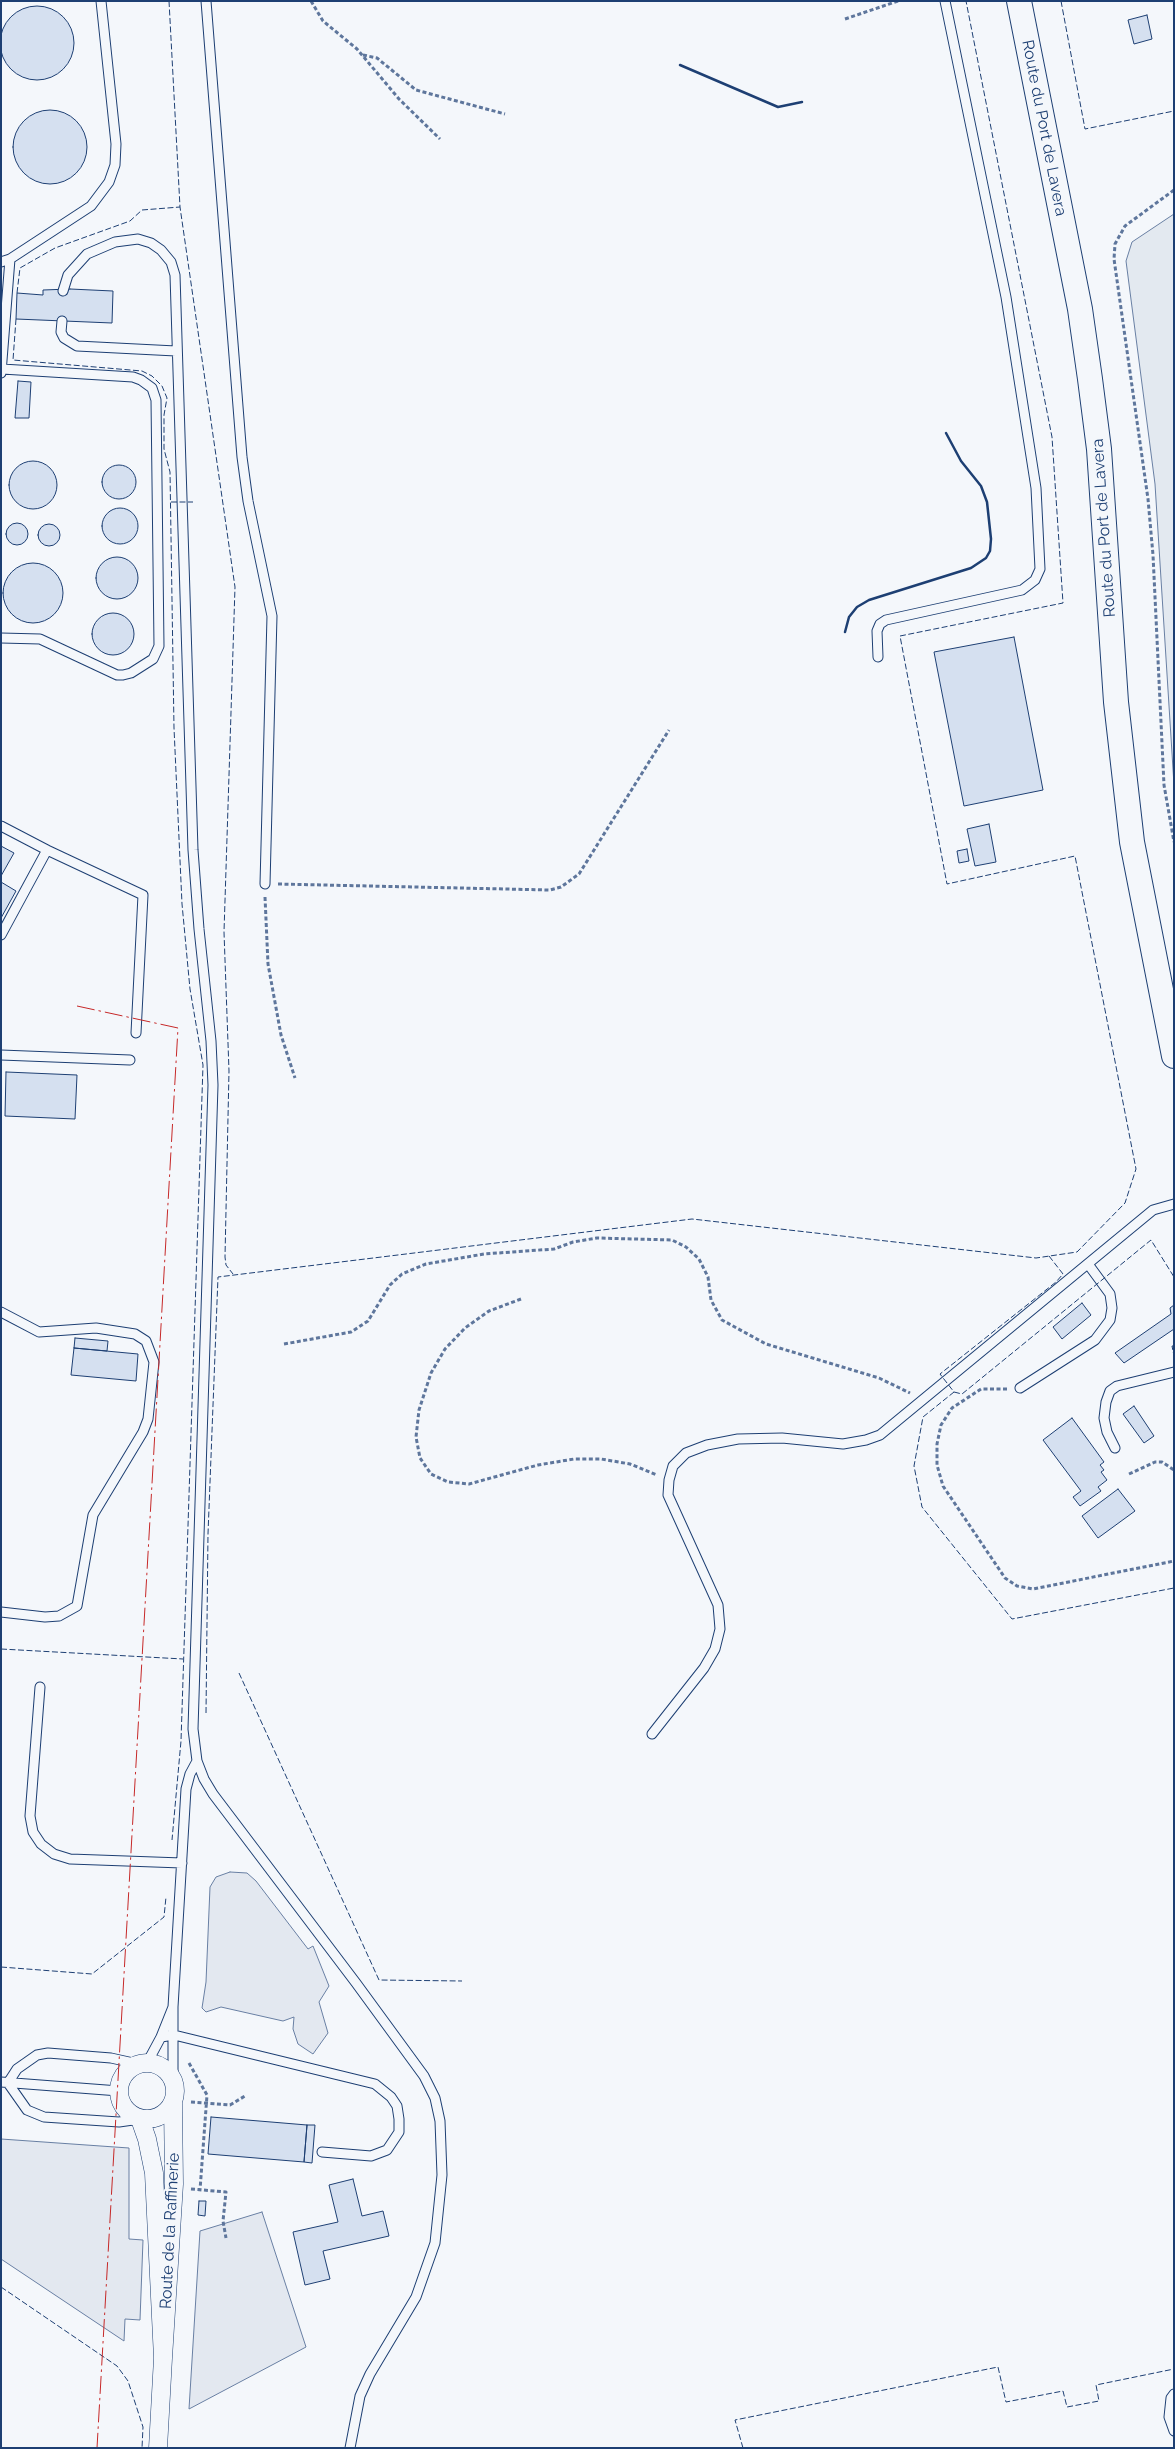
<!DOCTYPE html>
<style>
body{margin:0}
#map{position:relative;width:1175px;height:2449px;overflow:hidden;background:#f4f7fb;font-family:Raleway,sans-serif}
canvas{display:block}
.frame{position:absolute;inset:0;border:2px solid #1d3f73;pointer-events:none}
</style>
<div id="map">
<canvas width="1175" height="2449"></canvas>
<div class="frame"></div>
</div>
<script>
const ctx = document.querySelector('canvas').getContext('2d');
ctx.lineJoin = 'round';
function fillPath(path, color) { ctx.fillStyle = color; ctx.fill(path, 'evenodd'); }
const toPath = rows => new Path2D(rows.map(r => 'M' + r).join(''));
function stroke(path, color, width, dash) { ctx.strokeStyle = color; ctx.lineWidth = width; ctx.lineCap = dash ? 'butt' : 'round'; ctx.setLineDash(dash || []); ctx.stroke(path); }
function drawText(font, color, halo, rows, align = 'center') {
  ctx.font = font + ' Raleway,sans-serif'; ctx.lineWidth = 4; ctx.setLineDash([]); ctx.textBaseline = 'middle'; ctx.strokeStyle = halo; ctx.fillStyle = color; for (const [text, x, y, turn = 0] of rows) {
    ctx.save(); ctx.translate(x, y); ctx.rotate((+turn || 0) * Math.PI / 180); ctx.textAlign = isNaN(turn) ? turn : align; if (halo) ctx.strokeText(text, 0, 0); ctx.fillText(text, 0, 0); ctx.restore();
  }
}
const green = toPath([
 [1174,214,1174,785,1155,484,1126,261,1132,242,1174,214]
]);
fillPath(green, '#e3e9f0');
stroke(green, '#687fa3', 1);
const parking = toPath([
 [230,1872,247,1873,256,1881,308,1949,313,1946,329,1986,319,2002,328,2033,313,2054,298,2044,293,2029,294,2017,283,2021,221,2007,206,2012,202,2008,206,1982,210,1887,216,1877,230,1872],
 [1,2139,129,2148,129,2239,143,2240,140,2320,125,2319,124,2341,1,2259,1,2139],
 [262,2212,306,2347,189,2409,200,2231,262,2212]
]);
fillPath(parking, '#e3e8f0');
stroke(parking, '#687fa3', 1);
const building = toPath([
 '0 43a37 37 0 1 1 74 0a37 37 0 1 1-74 0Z',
 [1147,15,1152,39,1134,44,1128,20,1147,15],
 '13 147a37 37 0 1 1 74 0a37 37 0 1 1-74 0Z',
 [70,289,113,291,112,323,16,319,17,293,43,295,43,290,70,289],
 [18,381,31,382,29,418,15,418,18,381],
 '9 485a24 24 0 1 1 48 0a24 24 0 1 1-48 0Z',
 '102 482a17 17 0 1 1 34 0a17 17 0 1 1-34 0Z',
 '102 526a18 18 0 1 1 36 0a18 18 0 1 1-36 0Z',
 '6 534a11 11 0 1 1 22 0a11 11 0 1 1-22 0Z',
 '38 535a11 11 0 1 1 22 0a11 11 0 1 1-22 0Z',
 '96 578a21 21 0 1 1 42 0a21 21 0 1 1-42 0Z',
 '3 593a30 30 0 1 1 60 0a30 30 0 1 1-60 0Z',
 '92 634a21 21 0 1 1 42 0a21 21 0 1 1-42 0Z',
 [1014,637,1043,790,964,806,934,652,1014,637],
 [989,824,996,862,975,866,967,829,989,824],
 [1,846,14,853,1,876,1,846],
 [967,849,969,861,959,863,957,851,967,849],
 [1,882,16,891,1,918,1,882],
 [6,1072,77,1075,75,1119,5,1116,6,1072],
 [1082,1303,1091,1315,1062,1339,1053,1327,1082,1303],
 [1174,1305,1174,1329,1124,1363,1115,1353,1171,1314,1170,1308,1174,1305],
 [75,1338,108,1341,107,1351,74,1348,75,1338],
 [74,1348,138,1354,136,1381,71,1375,74,1348],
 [1134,1406,1154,1436,1144,1443,1123,1414,1134,1406],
 [1072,1418,1104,1462,1100,1465,1104,1470,1101,1472,1107,1480,1098,1487,1101,1491,1080,1506,1073,1497,1081,1491,1043,1440,1072,1418],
 [1118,1489,1135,1511,1098,1538,1082,1516,1118,1489],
 [211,2117,307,2125,304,2162,208,2154,211,2117],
 [307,2125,315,2125,312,2163,304,2162,307,2125],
 [353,2179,362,2216,383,2211,389,2236,323,2251,330,2279,305,2285,293,2232,338,2222,329,2185,353,2179],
 [199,2201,206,2201,205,2216,198,2215,199,2201]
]);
fillPath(building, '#d5e0f0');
stroke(building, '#1d3f73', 1);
const lane = toPath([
 [206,1,242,457,248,501,272,616,265,884],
 [1,262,10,259,91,206,109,182,115,165,116,144,101,1],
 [63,291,68,275,87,254,115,242,138,239,151,243,161,250,171,262,175,275,193,850,199,929,211,1041,213,1085,193,1729,197,1761,190,1774,186,1789,173,2007],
 [62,321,61,332,64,338,77,346,176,351],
 [1,373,10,259],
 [1,638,40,639,117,675,123,675,131,673,153,659,159,646,156,400,152,388,141,380,133,377,2,369],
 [878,657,877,631,880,624,886,620,1022,590,1035,580,1040,569,1036,488,1006,297,945,1],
 [1,826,47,850],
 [1,935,47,850,143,895,136,1033],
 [1,1055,130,1060],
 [1,1312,39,1332,96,1328,135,1334,146,1341,154,1362,148,1419,143,1432,93,1515,77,1606,59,1616,45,1617,1,1612],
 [1020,1388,1095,1340,1110,1320,1112,1308,1110,1294,1088,1264],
 [1115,1448,1107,1432,1104,1418,1106,1402,1110,1391,1117,1386,1174,1372],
 [40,1687,30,1816,33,1832,41,1844,54,1854,70,1859,182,1863],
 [652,1734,704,1668,715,1649,720,1629,718,1605,668,1495,669,1480,673,1466,686,1453,707,1445,738,1439,782,1438,843,1444,866,1440,880,1435,1153,1210,1174,1204],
 [197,1761,204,1779,213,1794,356,1983,424,2076,435,2098,440,2121,442,2175,435,2243,416,2297,370,2374,360,2396,350,2448],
 [161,2037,174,2035,375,2084,391,2097,397,2106,399,2119,399,2132,387,2150,371,2156,322,2152],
 [147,2063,161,2037,173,2007,173,2080],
 [138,2064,111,2058,48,2053,37,2055,17,2069,8,2083,27,2110,44,2117,119,2122,140,2119],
 [1,2082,119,2091],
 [1174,2394,1171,2398,1169,2417,1174,2431]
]);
const street = toPath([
 '119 2091a28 28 0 1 1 56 0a28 28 0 1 1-56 0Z',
 [140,2119,147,2139,154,2173,163,2358,174,2184,173,2103],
 [158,2448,163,2358]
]);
const secondary = toPath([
 [1019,1,1080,309,1090,379,1099,449,1116,702,1132,842,1174,1056]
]);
stroke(lane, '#1d3f73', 11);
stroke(street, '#1d3f73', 19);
stroke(secondary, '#1d3f73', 26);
stroke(toPath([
 [311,1,323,21,357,49,399,99,440,139],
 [845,19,898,1],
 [363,55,377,58,416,90,505,114],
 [1174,190,1125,226,1115,244,1114,259,1148,499,1153,555,1164,785,1174,842],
 [278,884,550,890,561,887,579,874,669,730],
 [265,897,268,964,281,1035,295,1078],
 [521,1299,489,1311,465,1328,445,1349,431,1373,419,1410,416,1437,420,1458,431,1474,448,1482,469,1484,538,1465,574,1459,601,1459,630,1464,657,1475],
 [284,1344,351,1332,368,1321,390,1285,402,1274,426,1264,484,1254,554,1249,573,1242,597,1238,672,1240,686,1247,699,1259,708,1277,711,1300,722,1320,766,1344,879,1378,910,1393],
 [1007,1389,981,1389,952,1408,941,1425,937,1444,937,1465,943,1486,1005,1578,1017,1586,1033,1589,1174,1561],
 [1129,1474,1155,1462,1162,1462,1174,1470],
 [189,2063,207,2095,200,2190],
 [191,2102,230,2105,245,2096],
 [191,2189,226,2192,223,2221,226,2238]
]), '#5e769c', 3, [4, 2.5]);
stroke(lane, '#f4f7fb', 9);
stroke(street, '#f4f7fb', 18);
stroke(secondary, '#f4f7fb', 24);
stroke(toPath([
 [169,1,180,207,235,587,224,932,229,1071,225,1257,226,1265,233,1274],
 [1061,1,1085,129,1174,111],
 [17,293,20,268,55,248,130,221,142,210,180,207],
 [16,319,13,360,142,371,152,376,162,386,167,398,164,415,164,449,170,472,174,728,182,904,190,989,203,1065,181,1741,172,1840],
 [171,502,193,502],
 [1049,1256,1063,1274,1056,1282,940,1374,954,1392,923,1417,914,1466,922,1507,1012,1619,1174,1588],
 [1174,1346,1172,1346,1174,1356],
 [954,1392,962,1394,1151,1240,1174,1277],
 [1,1649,183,1659],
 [239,1673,379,1980,462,1981],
 [206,1713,208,1534,218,1277,692,1219,1036,1258,1077,1252,1125,1203,1136,1169,1075,856,947,884,900,636,1063,603,1052,437,966,1],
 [1,1967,92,1974,164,1917,166,1897],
 [1,2287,117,2366,128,2381,143,2427,142,2448],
 [743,2448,735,2420,998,2367,1006,2402,1063,2391,1067,2407,1099,2401,1096,2385,1174,2369]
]), '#1d3f73', 1, [6, 2.5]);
stroke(toPath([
 [680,65,778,107,802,102],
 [845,632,849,617,857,607,869,600,971,568,986,558,990,551,991,539,987,502,981,486,961,461,946,433]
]), '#1d3f73', 2.5);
stroke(toPath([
 [77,1006,178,1028,97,2448]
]), '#c62828', 1, [18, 4, 2.5, 4]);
drawText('16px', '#1d3f73', '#f4f7fb', [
 ["Route du Port de Lavera",1044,128,79],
 ["Route du Port de Lavera",1104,528,-94],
 ["Route de la Raffinerie",170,2231,-87]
]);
</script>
